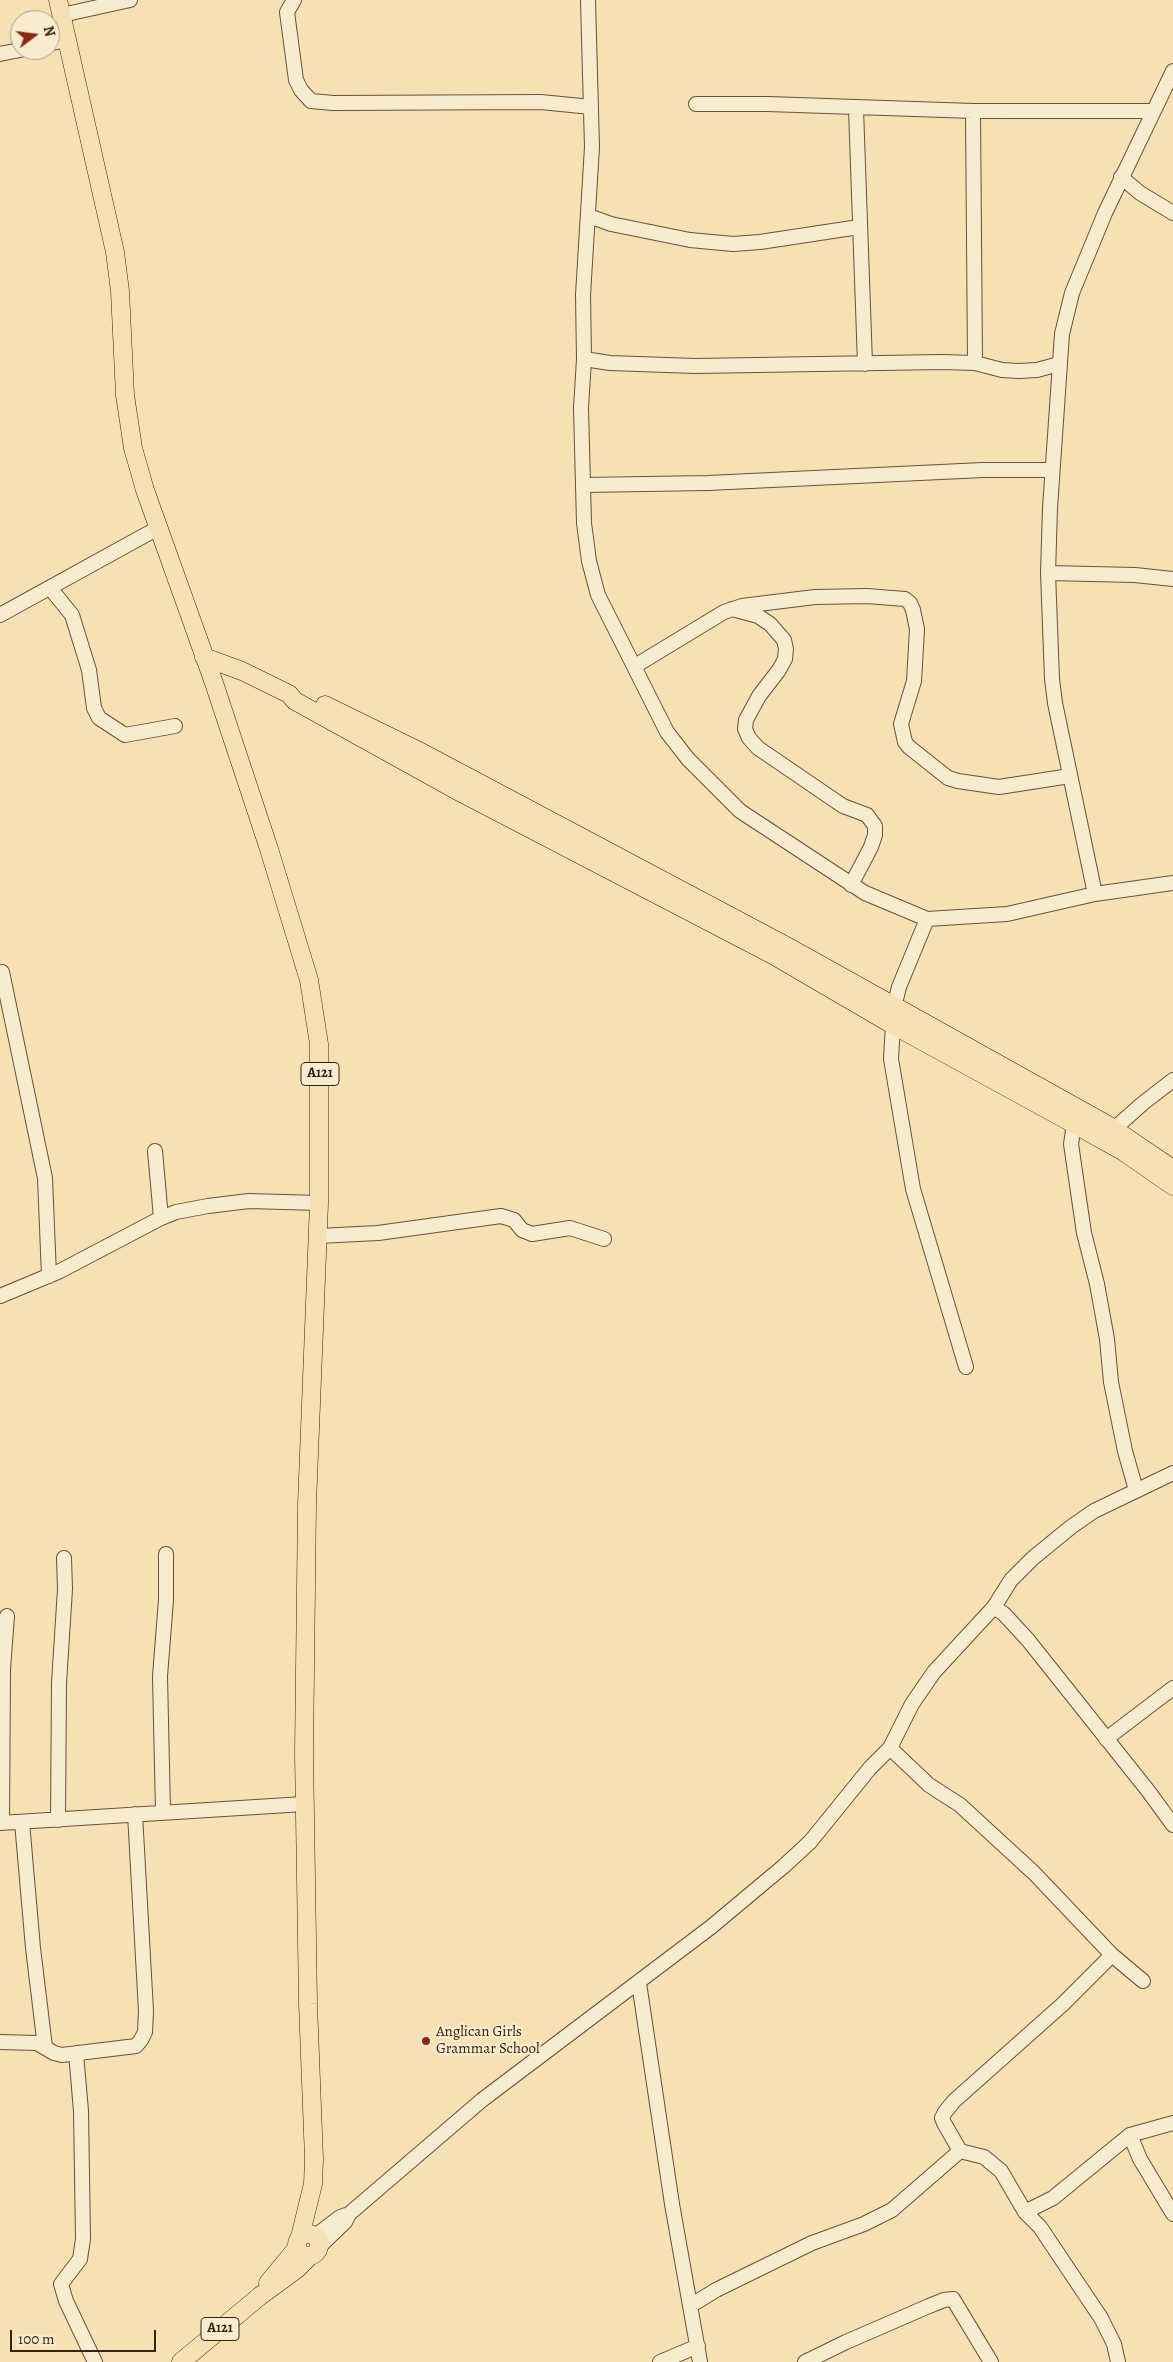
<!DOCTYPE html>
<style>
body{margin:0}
#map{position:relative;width:1173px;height:2362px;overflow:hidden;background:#f5e1b4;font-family:Alegreya,serif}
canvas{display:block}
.north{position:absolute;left:10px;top:10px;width:50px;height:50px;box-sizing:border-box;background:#f8ecce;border:1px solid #aa9c81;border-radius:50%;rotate:75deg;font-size:14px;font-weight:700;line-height:20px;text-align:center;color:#36230e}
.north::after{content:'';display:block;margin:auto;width:18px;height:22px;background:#8f2418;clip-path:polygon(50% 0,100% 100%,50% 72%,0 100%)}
.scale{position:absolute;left:10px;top:2330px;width:146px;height:22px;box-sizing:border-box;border:2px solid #36230e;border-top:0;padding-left:6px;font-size:15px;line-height:18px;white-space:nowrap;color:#36230e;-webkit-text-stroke:4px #f8ecce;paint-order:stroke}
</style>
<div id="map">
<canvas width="1173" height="2362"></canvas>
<div class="north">N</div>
<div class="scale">100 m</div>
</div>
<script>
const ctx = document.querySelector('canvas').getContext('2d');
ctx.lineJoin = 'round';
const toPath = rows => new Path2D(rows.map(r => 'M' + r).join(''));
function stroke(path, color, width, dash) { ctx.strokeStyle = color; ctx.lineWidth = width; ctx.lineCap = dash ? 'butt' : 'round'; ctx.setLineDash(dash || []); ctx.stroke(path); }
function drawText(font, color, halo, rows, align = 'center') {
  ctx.font = font + ' Alegreya,serif'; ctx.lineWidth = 4.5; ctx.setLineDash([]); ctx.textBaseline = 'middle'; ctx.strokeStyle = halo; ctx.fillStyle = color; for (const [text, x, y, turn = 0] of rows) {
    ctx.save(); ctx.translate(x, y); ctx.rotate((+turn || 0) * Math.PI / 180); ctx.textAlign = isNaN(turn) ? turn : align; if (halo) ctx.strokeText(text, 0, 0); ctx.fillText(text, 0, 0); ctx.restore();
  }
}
const minor = toPath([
 [294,0,287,12,296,80,301,90,311,101,333,103,541,102,591,107],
 [588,0,592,147,583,295,584,359,581,408,584,523,589,561,598,595,667,732,688,759,740,811,865,893,927,919,1007,914,1095,894,1173,883],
 [62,15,130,0],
 [50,43,67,40],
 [0,54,20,50],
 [696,104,768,104,973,111,1152,111],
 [856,109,865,364],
 [973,111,975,363],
 [1121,177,1140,193,1173,213],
 [589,216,611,224,690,240,733,244,760,242,859,227],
 [584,359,610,363,695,366,942,362,975,363,1002,370,1019,371,1037,370,1059,364],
 [583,485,708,483,983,470,1052,470],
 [1048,573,1135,575,1173,579],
 [50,588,72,615,89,670,94,708,99,718,125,735,175,726],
 [732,609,758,616,770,624,784,640,786,649,785,659,779,670,759,696,746,720,745,729,749,738,758,748,843,806,867,815,875,826,875,835,871,847,851,885],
 [0,615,158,528],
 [635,666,724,612,742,606,815,597,867,596,905,599,910,603,913,610,917,629,914,681,901,724,905,742,909,747,948,778,958,781,999,787,1070,776],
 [1095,894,1055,703,1052,679,1048,573,1050,508,1062,334,1072,293,1105,213,1173,71],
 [927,919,899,987,894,1007,891,1059,913,1189,966,1367],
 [2,972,45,1178,49,1276],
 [1074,1124,1071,1144,1084,1233,1097,1284,1107,1339,1111,1382,1125,1451,1136,1490],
 [1114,1129,1142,1104,1173,1080],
 [155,1151,161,1218],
 [318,1236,378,1233,501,1216,514,1220,522,1230,532,1234,570,1228,604,1239],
 [0,1296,60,1271,161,1218,176,1212,208,1206,249,1201,319,1203],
 [994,1607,1004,1614,1028,1640,1149,1792,1173,1825],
 [1106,1739,1173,1688],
 [890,1748,929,1785,960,1805,1034,1873,1112,1955,1143,1981],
 [163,1812,160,1676,166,1600,166,1554],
 [58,1820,59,1683,65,1589,64,1558],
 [22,1822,33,1948,45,2047],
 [0,1823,304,1804],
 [2,1823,3,1669,7,1616],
 [639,1983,672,2204,700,2362],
 [0,2042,37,2043,54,2053,62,2055,136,2046,141,2040,145,2032,146,2011,135,1814],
 [76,2053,81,2111,83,2239,80,2259,61,2284,66,2301,95,2362],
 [1130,2135,1140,2159,1173,2214],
 [960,2151,944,2123,942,2118,945,2112,954,2101,1063,2004,1112,1955],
 [960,2151,984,2157,1001,2171,1025,2212,1040,2227,1101,2318,1114,2344,1118,2362],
 [1025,2212,1053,2198,1130,2135,1173,2123],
 [315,2236,340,2217,346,2215],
 [319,2247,345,2222,349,2214,482,2100,711,1927,784,1866,810,1842,870,1768,890,1748,912,1704,934,1672,994,1607,1011,1580,1033,1558,1071,1527,1094,1511,1173,1473],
 [690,2306,716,2290,812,2243,864,2224,892,2210,960,2151],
 [660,2362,698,2346],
 [805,2362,846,2342,929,2306,944,2300,953,2299,991,2362]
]);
const major = toPath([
 [58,0,115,252,120,291,125,395,133,448,145,490,214,683,269,849,309,980,319,1044,319,1203,307,1504,304,1753,308,2004,314,2159,313,2184,300,2237],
 [204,657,242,671,289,694,295,701,454,789,773,955,893,1025,1074,1124,1124,1152,1173,1186],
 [325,705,417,750,790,948,1108,1125,1173,1169],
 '297 2245a11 11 0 1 1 22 0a11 11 0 1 1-22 0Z',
 [268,2283,296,2249],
 [181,2362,260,2296,297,2269,310,2256]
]);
stroke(minor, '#665238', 16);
stroke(major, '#36230e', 19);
stroke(minor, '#f8ecce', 14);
stroke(major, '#f5e1b4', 18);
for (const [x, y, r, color] of [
 [426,2041,5,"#8f2418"]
]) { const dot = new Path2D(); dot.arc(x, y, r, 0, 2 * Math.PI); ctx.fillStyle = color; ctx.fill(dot); stroke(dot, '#f8ecce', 2); }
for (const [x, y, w] of [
 [320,1074,38],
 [220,2329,38]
]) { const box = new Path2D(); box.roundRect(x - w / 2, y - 11.5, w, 23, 4); ctx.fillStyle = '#f8ecce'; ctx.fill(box); stroke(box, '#36230e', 1); }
drawText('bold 14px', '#36230e', null, [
 ["A121",320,1074],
 ["A121",220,2329]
]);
drawText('15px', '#36230e', '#f8ecce', [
 ["Anglican Girls",436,2032],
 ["Grammar School",436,2049]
], 'left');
</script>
